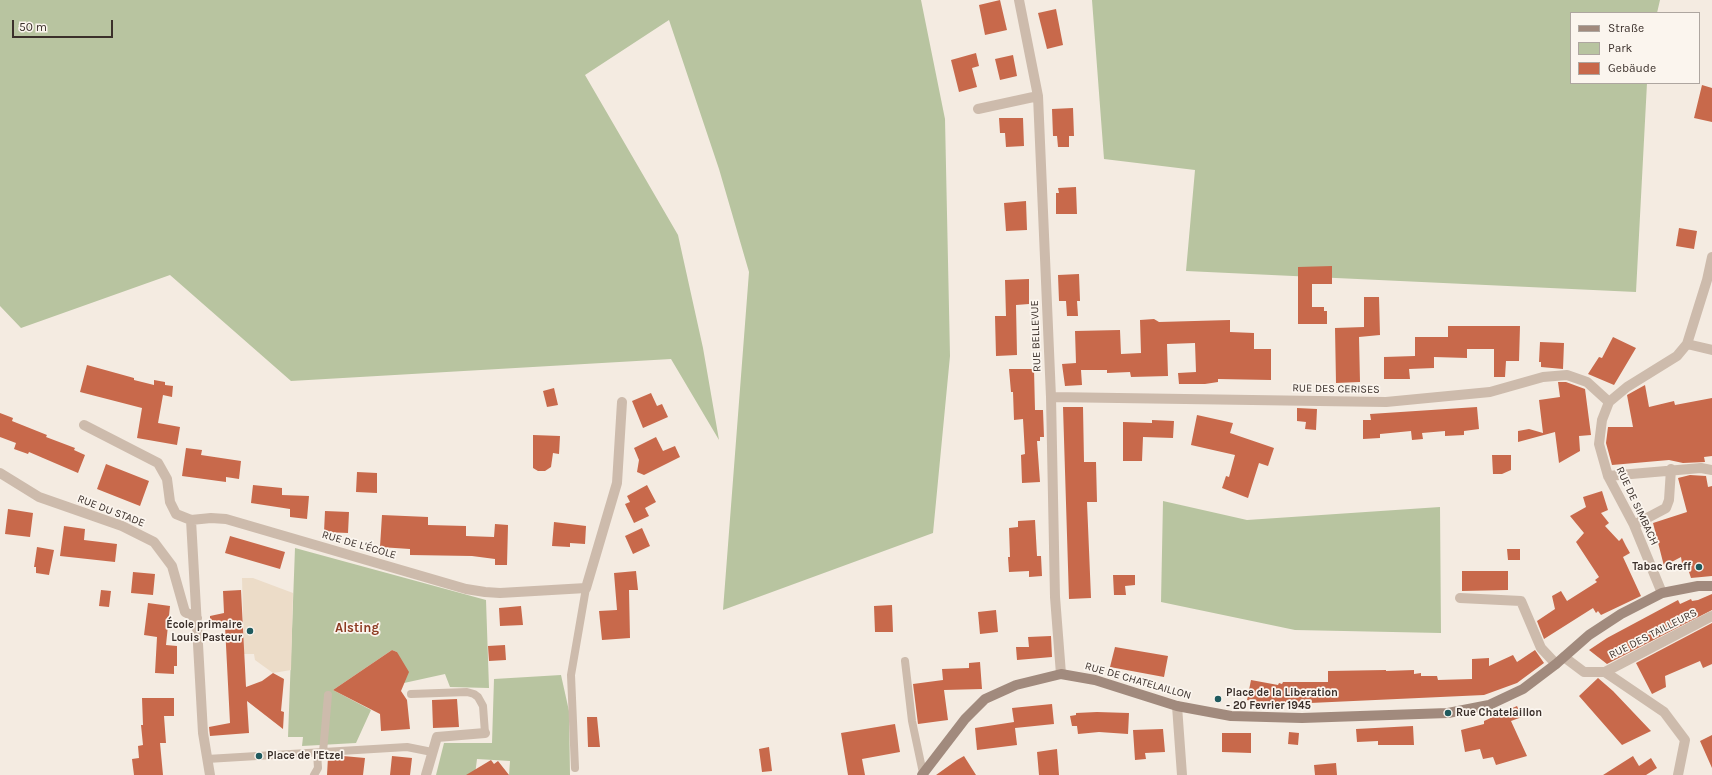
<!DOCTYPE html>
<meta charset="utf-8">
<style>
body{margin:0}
#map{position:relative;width:1712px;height:775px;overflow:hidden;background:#f4ebe1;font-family:Karla,sans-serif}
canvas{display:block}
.legend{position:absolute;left:1570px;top:12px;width:130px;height:72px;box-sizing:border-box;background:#fbf5ee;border:1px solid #aea6a0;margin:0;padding:5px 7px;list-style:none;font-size:12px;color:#3b302b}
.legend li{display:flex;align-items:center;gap:8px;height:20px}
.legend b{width:20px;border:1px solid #aea6a0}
.scale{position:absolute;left:12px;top:20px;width:101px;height:18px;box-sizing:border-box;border:2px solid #3b302b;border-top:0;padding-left:5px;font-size:12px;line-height:14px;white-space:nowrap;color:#3b302b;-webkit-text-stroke:3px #fbf5ee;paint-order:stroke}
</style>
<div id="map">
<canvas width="1712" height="775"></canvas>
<ul class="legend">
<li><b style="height:5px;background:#a18a7d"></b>Straße</li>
<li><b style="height:11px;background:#b8c4a0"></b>Park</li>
<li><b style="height:11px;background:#c8694b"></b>Gebäude</li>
</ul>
<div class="scale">50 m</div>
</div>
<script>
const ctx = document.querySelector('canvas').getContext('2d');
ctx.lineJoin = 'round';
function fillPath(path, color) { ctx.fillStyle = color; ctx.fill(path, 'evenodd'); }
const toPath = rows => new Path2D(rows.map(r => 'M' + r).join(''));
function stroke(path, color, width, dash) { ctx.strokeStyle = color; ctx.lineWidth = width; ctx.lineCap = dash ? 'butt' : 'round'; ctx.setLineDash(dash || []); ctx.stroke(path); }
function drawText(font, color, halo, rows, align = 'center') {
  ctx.font = font + ' Karla,sans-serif'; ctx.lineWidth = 3.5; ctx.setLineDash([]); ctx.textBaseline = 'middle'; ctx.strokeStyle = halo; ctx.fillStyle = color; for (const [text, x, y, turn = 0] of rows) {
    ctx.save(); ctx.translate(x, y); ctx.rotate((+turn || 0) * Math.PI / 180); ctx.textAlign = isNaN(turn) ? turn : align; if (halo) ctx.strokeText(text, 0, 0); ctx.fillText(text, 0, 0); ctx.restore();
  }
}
fillPath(toPath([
 [0,0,921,0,945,119,950,356,933,533,723,610,749,272,719,169,669,20,585,75,678,235,703,348,719,440,671,359,291,381,170,275,21,328,0,306],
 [1092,0,1660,0,1657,13,1571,13,1571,83,1647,83,1636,292,1186,271,1195,170,1104,159],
 [1163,501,1247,520,1440,507,1441,633,1295,630,1161,602],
 [295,548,486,600,489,688,450,687,445,674,404,683,397,652,392,650,333,690,371,710,356,743,302,746,303,737,288,737],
 [561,675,569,711,570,775,509,775,510,761,477,759,475,775,436,775,444,743,492,743,494,679]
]), '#b8c4a0');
fillPath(toPath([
 [242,578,253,578,293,593,291,670,273,673,255,660,254,654,244,654]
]), '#ecdcc8');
fillPath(toPath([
 [1000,0,1007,30,985,35,979,5],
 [1056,9,1063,45,1047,49,1038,13],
 [976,53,979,66,972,68,977,87,959,92,951,60],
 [1013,55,1017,76,1000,80,995,59],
 [1702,85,1712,88,1712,122,1694,118],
 [1073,108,1074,136,1069,136,1069,147,1058,147,1057,136,1053,136,1052,109],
 [999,118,1023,118,1024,146,1006,147,1005,133,1000,133],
 [1076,187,1077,214,1056,214,1056,193,1059,193,1058,188],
 [1026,201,1027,230,1006,231,1004,203],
 [1679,228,1697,231,1694,249,1676,246],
 [1332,266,1332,284,1312,284,1312,307,1324,307,1324,311,1327,311,1327,324,1298,324,1298,267],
 [1079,274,1080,301,1077,301,1078,316,1067,316,1066,301,1059,301,1058,275],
 [1029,279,1029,304,1016,305,1017,355,996,356,995,316,1006,316,1005,280],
 [1364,297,1379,297,1380,335,1359,337,1360,382,1336,383,1335,328,1364,327],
 [1154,319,1159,322,1230,320,1230,332,1254,333,1254,349,1271,349,1271,380,1218,379,1218,382,1205,384,1179,384,1178,373,1196,372,1195,343,1167,344,1168,376,1131,377,1130,372,1107,373,1107,370,1081,370,1082,385,1065,386,1062,364,1076,363,1075,331,1120,330,1121,354,1141,353,1140,320],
 [1448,326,1520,326,1519,361,1506,361,1505,377,1494,377,1494,349,1467,349,1467,358,1434,357,1434,368,1409,369,1410,379,1384,379,1384,357,1415,356,1415,337,1448,337],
 [1613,337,1636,348,1614,385,1588,374,1599,357,1602,358],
 [1540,342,1564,343,1563,369,1541,367,1541,362,1539,362],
 [87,365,134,378,134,380,154,385,154,380,165,382,165,385,173,386,172,397,163,395,158,423,180,427,177,445,137,438,142,408,80,392],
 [1009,369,1034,369,1035,410,1043,410,1044,437,1040,437,1040,441,1037,441,1040,482,1022,483,1021,455,1025,454,1023,419,1014,420,1013,392,1011,392],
 [1558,382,1566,382,1585,389,1591,435,1579,436,1580,451,1559,463,1555,432,1518,442,1518,431,1529,429,1543,433,1539,400,1560,397],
 [1645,385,1649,407,1674,401,1675,405,1712,398,1712,456,1704,457,1705,462,1683,463,1669,460,1612,465,1606,443,1608,427,1633,427,1627,395],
 [554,388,558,405,547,407,543,391],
 [651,393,657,406,662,404,668,417,643,428,632,401],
 [1063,407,1083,407,1084,462,1096,462,1097,502,1087,502,1091,598,1069,599],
 [1477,407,1479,429,1464,431,1464,435,1445,436,1445,431,1422,433,1423,439,1412,440,1411,431,1380,434,1380,438,1363,439,1363,420,1371,420,1370,414],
 [1297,408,1317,409,1316,430,1305,429,1306,422,1297,421],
 [0,413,13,418,12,421,47,435,46,437,75,448,74,450,85,455,78,473,29,452,28,454,14,449,16,443,0,437],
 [1197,415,1233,423,1230,433,1274,448,1268,466,1259,463,1248,498,1222,488,1226,476,1229,477,1235,455,1191,445],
 [1152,420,1174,421,1173,438,1143,437,1142,461,1123,461,1123,422,1152,423],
 [533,435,560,436,559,454,553,453,551,467,545,471,538,471,533,468],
 [656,437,663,451,675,446,680,457,644,475,637,472,639,460,634,448],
 [186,448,202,450,201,455,241,461,239,479,226,477,226,482,182,476],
 [1492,455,1511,455,1511,470,1502,474,1493,474],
 [106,464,149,481,140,506,97,489],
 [357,472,377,473,377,493,356,492],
 [1690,475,1706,476,1708,487,1712,486,1712,576,1691,578,1688,569,1683,570,1681,557,1664,566,1653,523,1687,512,1678,478],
 [253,485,282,488,282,495,309,496,307,519,290,517,290,509,251,503],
 [647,485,656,502,645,508,649,516,634,523,625,504,630,502,627,496],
 [1602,491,1608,510,1601,513,1609,523,1605,526,1619,541,1622,538,1626,546,1630,553,1623,557,1641,596,1601,615,1598,611,1596,613,1593,608,1544,639,1537,621,1555,609,1552,596,1561,591,1567,601,1597,582,1595,580,1599,577,1576,542,1584,533,1570,516,1586,507,1583,497],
 [8,509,33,513,30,537,5,534],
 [325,511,349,512,348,533,324,532],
 [382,515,428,517,428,525,466,526,466,536,494,537,495,524,508,525,507,565,495,565,495,559,472,556,410,555,410,549,380,547],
 [1035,520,1037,556,1041,556,1042,576,1029,577,1029,571,1009,572,1008,557,1010,557,1009,528,1018,527,1018,521],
 [554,522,586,526,585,544,570,543,570,547,552,546],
 [64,526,85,529,84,540,117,544,115,562,60,556],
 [642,528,650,546,633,554,625,536],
 [230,536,285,552,280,569,225,553],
 [37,547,54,550,49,575,36,573,36,567,34,567],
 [1507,549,1520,549,1520,560,1508,560],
 [636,571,638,590,629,590,630,638,602,640,599,611,617,610,614,573],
 [1462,571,1508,571,1508,590,1462,591],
 [133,572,155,574,153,595,131,593],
 [1113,575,1135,575,1135,585,1125,586,1126,595,1114,595],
 [101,590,111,591,109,607,99,606],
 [241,590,246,687,262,681,273,673,284,679,281,711,284,712,283,729,247,701,249,733,210,736,209,727,230,723,225,626,210,625,210,616,224,613,223,591],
 [1712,594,1712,610,1607,664,1589,650,1607,638,1678,600,1680,604,1691,599,1692,601,1698,600],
 [148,603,170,606,166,645,177,646,177,666,174,666,174,674,155,673,157,637,144,635],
 [892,605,893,632,875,632,874,606],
 [521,606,523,625,500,626,499,608],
 [996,610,998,632,980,634,978,612],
 [1712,623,1712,664,1703,668,1700,661,1665,676,1666,687,1652,694,1636,663],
 [1051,636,1052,657,1017,660,1016,647,1029,647,1028,637],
 [505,645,506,660,489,661,488,646],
 [1115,647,1168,656,1164,677,1110,667],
 [392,650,397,652,409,672,401,691,407,700,410,729,381,731,380,714,333,690],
 [1535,650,1544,663,1517,683,1484,695,1310,703,1279,702,1278,706,1247,700,1251,680,1278,685,1279,683,1282,684,1283,682,1328,682,1328,671,1386,670,1386,671,1414,670,1414,674,1421,673,1421,676,1437,676,1438,680,1472,679,1472,659,1489,658,1489,666,1513,655,1517,662],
 [980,662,982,689,944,690,948,720,918,724,913,684,943,680,942,669,969,668,969,663],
 [1598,678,1613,691,1651,731,1622,745,1579,696],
 [142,698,174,698,174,716,164,716,166,743,160,743,163,775,134,775,132,759,139,758,138,746,143,745,141,725,143,725],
 [457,699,459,727,433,728,432,700],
 [1052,704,1054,724,1015,728,1017,745,977,750,975,728,1014,722,1012,708],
 [1517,706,1522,717,1511,721,1527,756,1496,765,1493,757,1483,759,1480,749,1465,752,1461,730,1484,724,1484,721],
 [1097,712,1129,713,1128,734,1099,732,1078,734,1077,726,1072,726,1070,716,1076,715,1076,713],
 [587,717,597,717,600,747,588,747],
 [895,724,900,752,862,759,865,775,848,775,841,733],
 [1413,726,1414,745,1378,745,1378,741,1357,742,1356,729],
 [1163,729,1165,752,1145,753,1146,759,1135,760,1133,730],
 [1289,732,1299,733,1298,745,1288,744],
 [1222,733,1251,733,1251,753,1222,752],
 [1712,735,1712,768,1700,741],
 [769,747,772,771,762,772,759,749],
 [1057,749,1059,775,1039,775,1037,752],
 [343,756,365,758,363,775,327,775,328,757],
 [392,756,412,758,410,775,390,775],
 [964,756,976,775,936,775,957,760],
 [1633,756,1639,766,1651,758,1657,768,1646,775,1603,775],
 [491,760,494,764,498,761,509,775,466,775],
 [1336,763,1337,775,1315,775,1314,765]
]), '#c8694b');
stroke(toPath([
 [905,661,912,721,923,773],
 [411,694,467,692,474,694,478,697,483,706,485,733],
 [323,752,328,695],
 [207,759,407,747,432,752],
 [575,768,571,675,586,588],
 [314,775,318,768,317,753]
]), '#cdbbac', 8);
stroke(toPath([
 [1019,0,1038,96,1051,397,1055,597,1061,674],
 [978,109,1038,96],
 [1687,344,1712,350],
 [1051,397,1386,402,1490,392,1543,377,1567,375,1587,382,1609,402],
 [84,425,158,463,167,479,170,502,176,514,191,520,211,518,226,519,466,589,485,592,500,593,586,588,617,483,622,402],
 [0,473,39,497,122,526,154,542,172,566,185,612,197,618],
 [1608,476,1701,468,1712,470],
 [191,520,203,733,210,775],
 [1634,525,1666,508,1669,500,1671,469],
 [1662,593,1634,525,1608,476,1599,444,1602,420,1609,402,1627,387,1677,356,1687,344,1707,280,1712,257],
 [1460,598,1521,601,1541,648,1556,664],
 [1564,657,1584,672,1605,672,1664,712,1685,740,1678,775],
 [1605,672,1712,616],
 [1177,706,1182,775],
 [426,775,437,737,485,733]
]), '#cdbbac', 10);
stroke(toPath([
 [922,775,965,719,985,699,1016,685,1061,674,1095,680,1177,706,1231,716,1302,718,1448,713,1489,705,1523,689,1556,664,1589,635,1621,614,1662,593,1698,586,1712,586]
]), '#a18a7d', 10);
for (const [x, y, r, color] of [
 [1699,567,4,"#1f5a5e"],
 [250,631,4,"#1f5a5e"],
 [1218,699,4,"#1f5a5e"],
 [1448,713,4,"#1f5a5e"],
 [259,756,4,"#1f5a5e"]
]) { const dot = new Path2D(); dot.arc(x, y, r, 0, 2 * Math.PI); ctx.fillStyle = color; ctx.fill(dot); stroke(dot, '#fbf5ee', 1.5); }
drawText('11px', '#3b302b', '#fbf5ee', [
 ["RUE BELLEVUE",1036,336,-92],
 ["RUE DES CERISES",1336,389,1],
 ["RUE DE SIMBACH",1637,506,65],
 ["RUE DU STADE",111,511,21],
 ["RUE DE L'ÉCOLE",359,545,16],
 ["RUE DES TAILLEURS",1653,634,-27],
 ["RUE DE CHATELAILLON",1138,681,16]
]);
drawText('bold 11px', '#3b302b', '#fbf5ee', [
 ["Tabac Greff",1691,567,"right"],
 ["École primaire",242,625,"right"],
 ["Louis Pasteur",242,638,"right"],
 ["Place de la Liberation",1226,693],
 ["- 20 Fevrier 1945",1226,706],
 ["Rue Chatelaillon",1456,713],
 ["Place de l'Etzel",267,756]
], 'left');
drawText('bold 13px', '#8c3b22', '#fbf5ee', [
 ["Alsting",357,628]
]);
</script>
